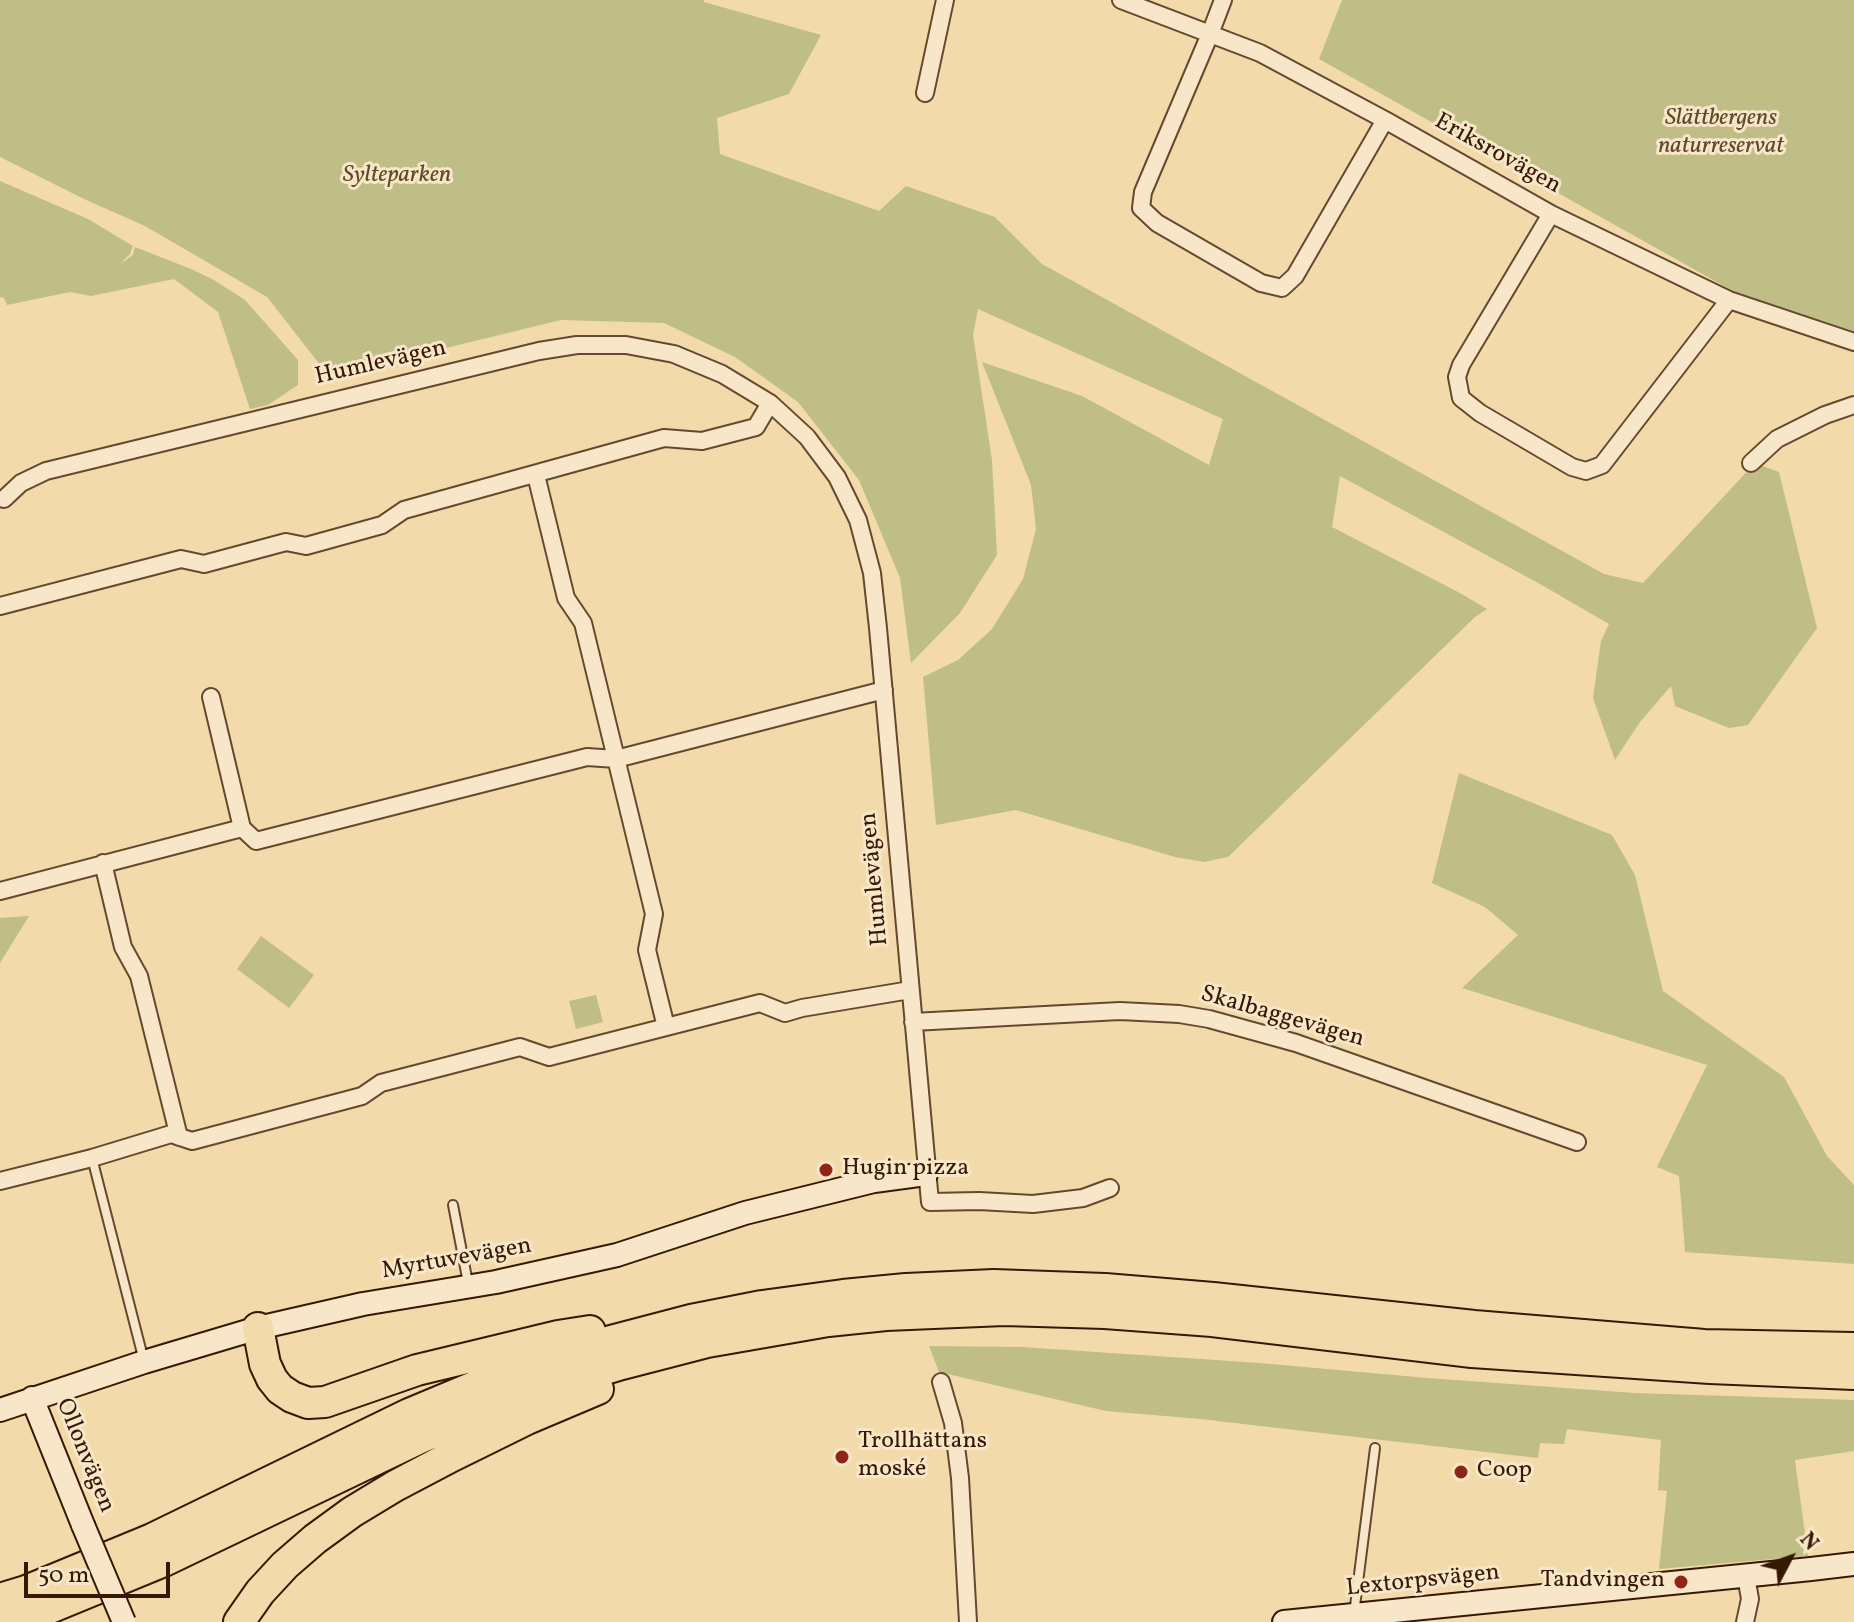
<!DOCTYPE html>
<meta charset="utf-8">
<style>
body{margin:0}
#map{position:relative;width:1854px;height:1622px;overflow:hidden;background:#f2daab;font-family:Vollkorn,serif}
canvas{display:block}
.north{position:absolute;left:1750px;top:1518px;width:80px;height:80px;-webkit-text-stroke:6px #f7e7c8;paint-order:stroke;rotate:49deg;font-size:22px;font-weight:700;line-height:32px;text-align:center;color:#371804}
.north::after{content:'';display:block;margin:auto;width:28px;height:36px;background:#371804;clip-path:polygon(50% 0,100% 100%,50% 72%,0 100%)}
.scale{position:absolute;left:24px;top:1562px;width:146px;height:36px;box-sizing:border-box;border:4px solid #371804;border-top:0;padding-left:10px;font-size:24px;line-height:28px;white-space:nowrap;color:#371804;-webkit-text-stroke:6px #f7e7c8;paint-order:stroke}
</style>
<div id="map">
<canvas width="1854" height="1622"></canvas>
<div class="north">N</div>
<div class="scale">50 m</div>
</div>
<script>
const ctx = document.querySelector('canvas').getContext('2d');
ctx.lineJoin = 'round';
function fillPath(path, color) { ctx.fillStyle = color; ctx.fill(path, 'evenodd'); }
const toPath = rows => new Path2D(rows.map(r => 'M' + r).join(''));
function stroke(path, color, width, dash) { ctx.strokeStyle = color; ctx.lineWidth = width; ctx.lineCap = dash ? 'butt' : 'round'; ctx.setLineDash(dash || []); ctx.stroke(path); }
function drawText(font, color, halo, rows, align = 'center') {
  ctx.font = font + ' Vollkorn,serif'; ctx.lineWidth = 6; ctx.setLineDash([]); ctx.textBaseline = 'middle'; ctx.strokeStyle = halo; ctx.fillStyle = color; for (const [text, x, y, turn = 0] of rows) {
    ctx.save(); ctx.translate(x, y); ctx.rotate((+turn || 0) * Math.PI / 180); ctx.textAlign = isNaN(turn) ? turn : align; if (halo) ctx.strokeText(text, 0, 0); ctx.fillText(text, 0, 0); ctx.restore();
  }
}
fillPath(toPath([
 [0,0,704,0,704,2,821,35,789,94,717,118,720,154,879,211,906,186,995,217,1042,264,1604,574,1643,583,1755,463,1779,472,1817,628,1748,725,1729,728,1675,706,1671,686,1640,722,1615,760,1593,698,1601,641,1609,624,1540,584,1340,476,1332,527,1460,593,1487,609,1475,617,1228,857,1204,862,1175,857,1016,810,936,825,923,677,958,660,992,629,1023,579,1036,529,1031,485,982,362,1082,396,1209,465,1223,419,978,309,973,335,992,460,997,555,960,613,911,663,900,578,859,480,798,402,735,357,664,323,561,320,405,358,328,375,267,297,145,226,84,199,0,157],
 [1342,0,1854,0,1854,332,1731,290,1319,59],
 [0,181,88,219,133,246,130,254,120,264,133,255,135,247,191,269,214,280,245,300,298,360,298,385,268,405,250,409,218,312,174,279,91,296,70,292,7,305,4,298,0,297],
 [1459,773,1612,835,1635,875,1663,991,1784,1077,1827,1156,1854,1185,1854,1264,1685,1252,1679,1176,1657,1167,1707,1065,1462,988,1518,935,1485,907,1432,883],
 [29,916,0,963,0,918],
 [261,936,314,975,289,1008,237,969],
 [596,995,603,1022,576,1029,569,1001],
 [929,1346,1022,1347,1260,1363,1427,1378,1635,1393,1854,1400,1854,1451,1795,1460,1808,1556,1659,1569,1667,1491,1658,1490,1661,1440,1567,1429,1564,1444,1540,1443,1538,1458,1200,1419,1106,1411,939,1372]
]), '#bfbe86');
const lane = toPath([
 [92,1158,144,1361],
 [453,1205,468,1283],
 [1354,1614,1375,1448]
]);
const street = toPath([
 [1121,0,1260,53,1385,120,1551,214,1729,300,1854,342],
 [1223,0,1210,34,1143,192,1141,208,1157,223,1261,283,1282,288,1295,276,1385,120],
 [925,93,945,0],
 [1551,214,1461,365,1457,377,1461,398,1480,413,1572,467,1586,471,1602,465,1729,300],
 [1751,463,1777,439,1825,415,1854,405],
 [536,475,566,598,583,623,654,914,647,950,666,1027],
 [4,499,21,483,46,471,539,351,577,345,626,345,674,354,722,374,770,403,807,437,837,477,858,520,872,573,878,628,930,1202,979,1201,1033,1204,1083,1198,1110,1188],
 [0,606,181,559,204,564,286,542,306,546,382,525,404,510,664,438,702,441,756,427,770,403],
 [211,697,242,828],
 [103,863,123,947,139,976,179,1137],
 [0,891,242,828,256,841,587,757,616,759,884,690],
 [913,1022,1120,1011,1179,1014,1209,1019,1296,1043,1577,1142],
 [0,1181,92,1158,171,1134,192,1141,362,1096,381,1083,520,1047,549,1057,760,1003,785,1013,802,1008,910,990],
 [941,1382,953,1423,960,1478,968,1622],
 [1745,1622,1750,1599,1746,1576]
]);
const secondary = toPath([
 [32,1398,83,1525],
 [0,1410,144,1362,258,1328,363,1304,496,1282,617,1255,745,1213,874,1181,926,1174],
 [1284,1622,1811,1569,1854,1564]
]);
const highway = toPath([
 [258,1328,265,1364,272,1379,280,1389,292,1397,308,1403,325,1402,417,1370,558,1336,590,1331],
 [0,1599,26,1591,152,1539,409,1414,481,1384,543,1362,611,1341,691,1320,762,1306,843,1295,906,1289,994,1285,1105,1289,1213,1298,1474,1326,1704,1345,1854,1348],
 [11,1622,35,1614,164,1561,420,1438,492,1407,552,1385,622,1364,707,1342,828,1321,886,1315,1004,1310,1105,1313,1212,1321,1472,1352,1710,1368,1854,1374],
 [239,1622,260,1592,285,1565,315,1539,352,1512,395,1486,452,1456,527,1419,598,1389]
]);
stroke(lane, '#66482e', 12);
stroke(street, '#66482e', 20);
stroke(secondary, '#371804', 26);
stroke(highway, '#371804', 34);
stroke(lane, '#f7e7c8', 8);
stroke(street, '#f7e7c8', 16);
stroke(secondary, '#f7e7c8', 22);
stroke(highway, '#f2daab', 30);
const secondaryBridge = toPath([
 [83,1525,124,1622]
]);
stroke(secondaryBridge, '#371804', 26, []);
stroke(secondaryBridge, '#f7e7c8', 22);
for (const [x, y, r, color] of [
 [826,1170,8,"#8f2418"],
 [842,1457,8,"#8f2418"],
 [1461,1472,8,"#8f2418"],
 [1681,1582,8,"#8f2418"]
]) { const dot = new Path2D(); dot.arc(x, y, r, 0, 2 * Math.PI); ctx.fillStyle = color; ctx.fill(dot); stroke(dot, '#f7e7c8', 3); }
drawText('italic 24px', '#604a2b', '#f7e7c8', [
 ["Slättbergens",1721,120],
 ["naturreservat",1721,148],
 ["Sylteparken",397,177]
]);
drawText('24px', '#371804', '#f7e7c8', [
 ["Eriksrovägen",1497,155,29],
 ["Humlevägen",381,364,-13],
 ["Humlevägen",876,879,-95],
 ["Skalbaggevägen",1282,1018,16],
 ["Myrtuvevägen",457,1260,-10],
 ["Ollonvägen",84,1456,68],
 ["Lextorpsvägen",1423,1582,-6]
]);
drawText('24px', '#371804', '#f7e7c8', [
 ["Hugin pizza",842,1170],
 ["Trollhättans",858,1443],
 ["moské",858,1471],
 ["Coop",1477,1472],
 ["Tandvingen",1665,1582,"right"]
], 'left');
</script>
